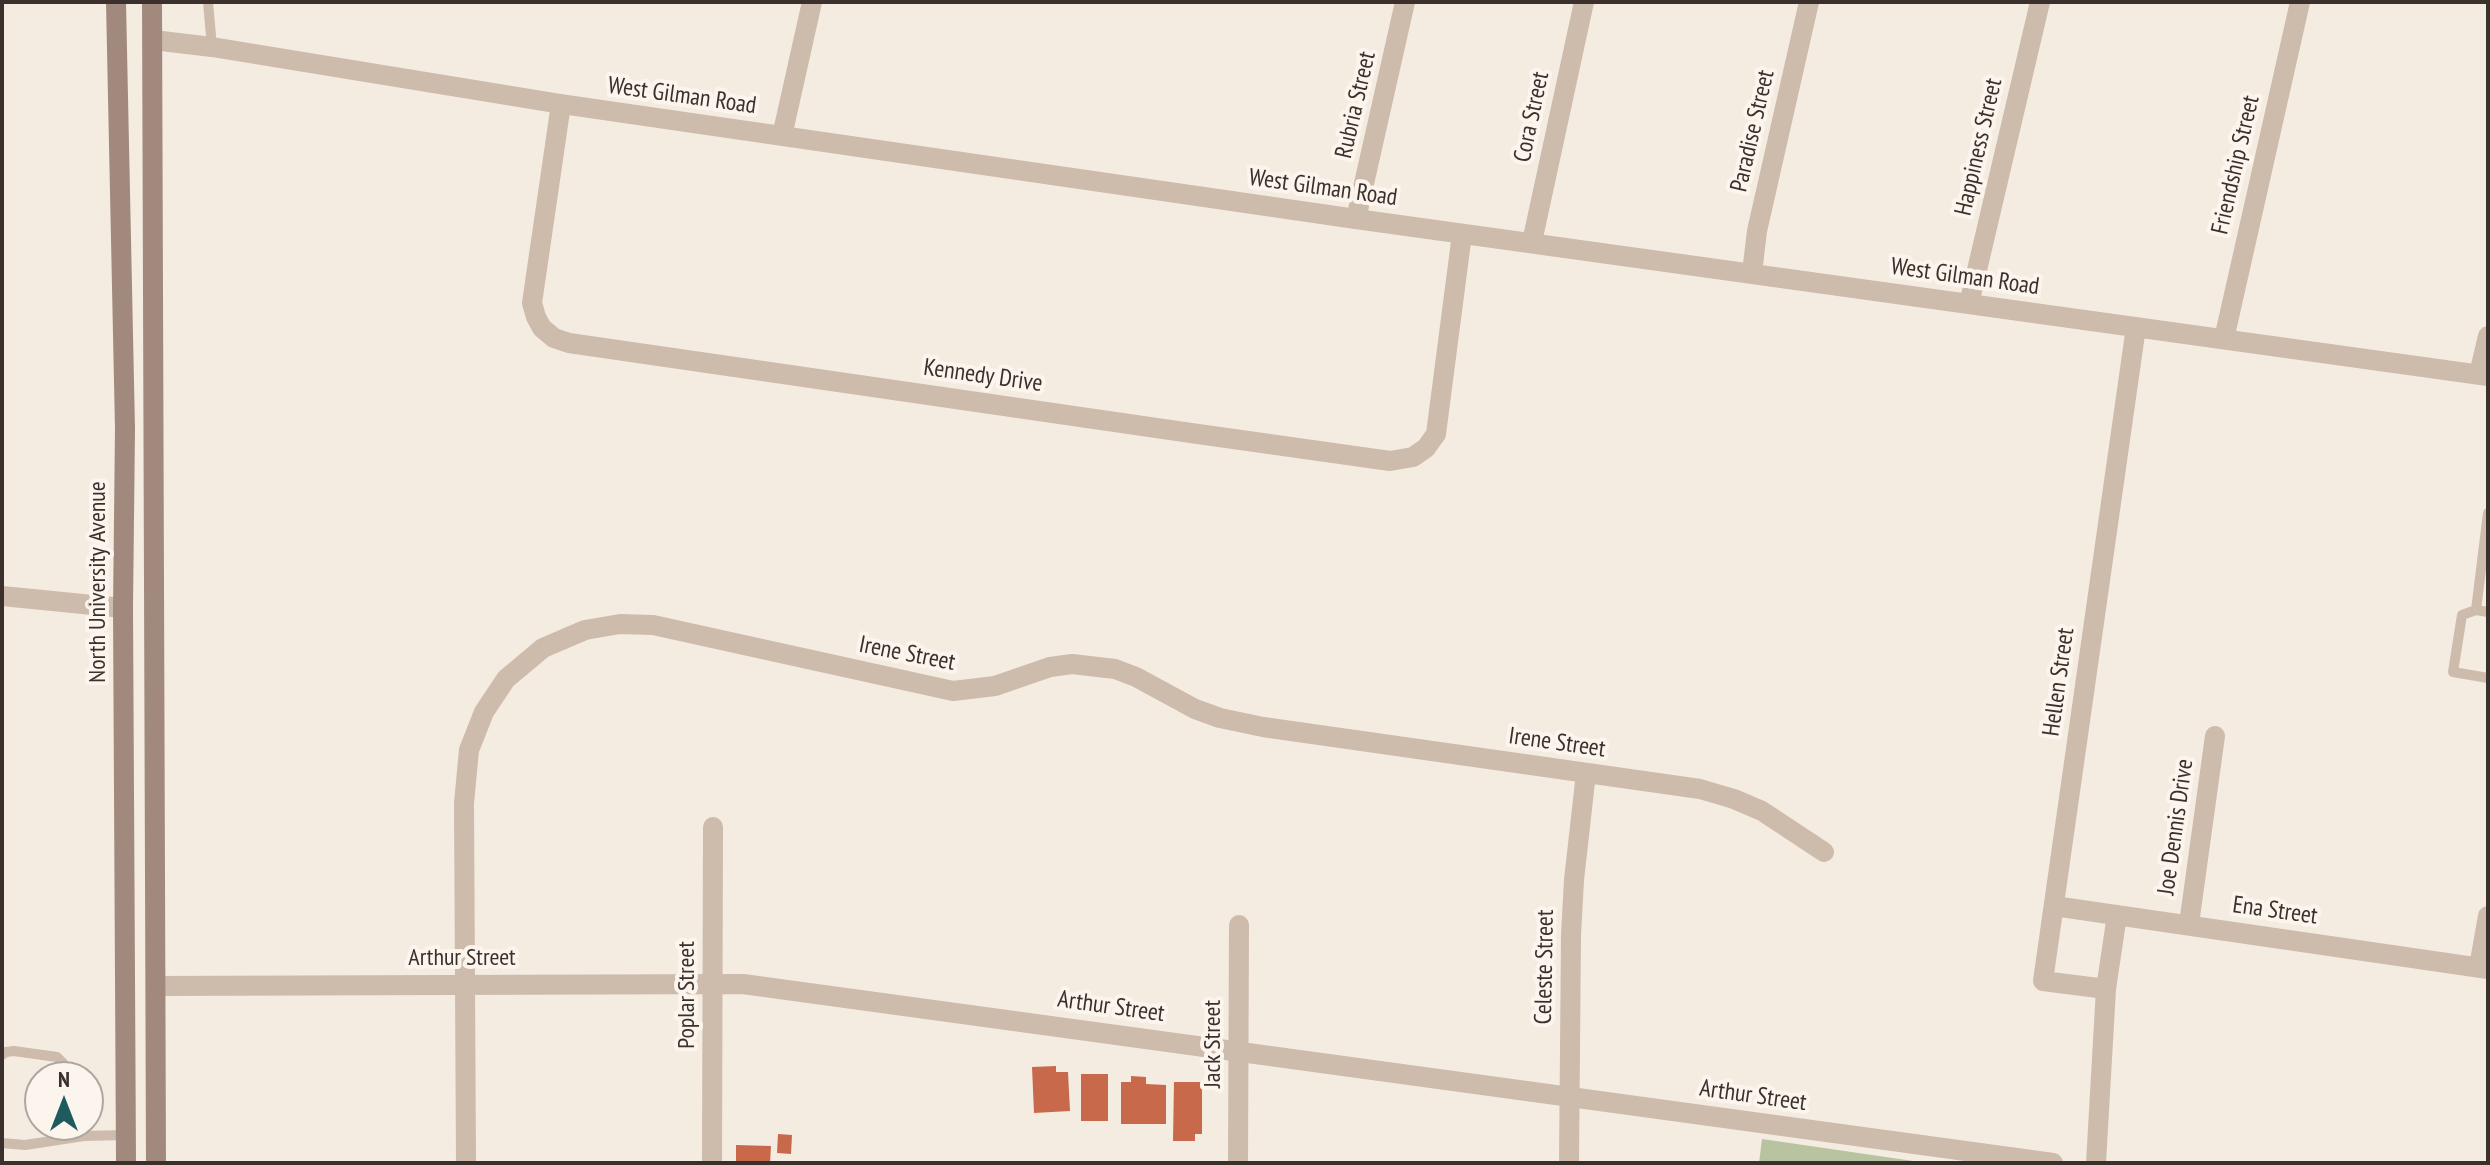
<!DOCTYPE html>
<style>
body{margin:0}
#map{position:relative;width:2490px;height:1165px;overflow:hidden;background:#f4ebe1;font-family:"PT Sans Narrow",sans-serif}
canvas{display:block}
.frame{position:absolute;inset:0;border:4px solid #3b302b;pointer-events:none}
.north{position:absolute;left:24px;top:1061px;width:80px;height:80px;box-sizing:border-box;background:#fbf5ee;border:2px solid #aea6a0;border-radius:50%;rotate:0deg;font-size:22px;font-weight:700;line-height:32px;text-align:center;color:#3b302b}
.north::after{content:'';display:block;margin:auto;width:28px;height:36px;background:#1f5a5e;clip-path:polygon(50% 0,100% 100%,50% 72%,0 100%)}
</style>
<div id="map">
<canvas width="2490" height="1165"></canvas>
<div class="frame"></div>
<div class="north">N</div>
</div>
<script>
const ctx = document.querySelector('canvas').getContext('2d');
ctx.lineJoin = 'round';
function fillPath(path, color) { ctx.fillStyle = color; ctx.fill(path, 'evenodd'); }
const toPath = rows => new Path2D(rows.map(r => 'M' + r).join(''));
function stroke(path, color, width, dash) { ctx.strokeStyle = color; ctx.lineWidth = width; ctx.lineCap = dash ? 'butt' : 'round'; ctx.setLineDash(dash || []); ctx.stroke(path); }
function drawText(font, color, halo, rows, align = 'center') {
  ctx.font = font + ' "PT Sans Narrow",sans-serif'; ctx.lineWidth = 8; ctx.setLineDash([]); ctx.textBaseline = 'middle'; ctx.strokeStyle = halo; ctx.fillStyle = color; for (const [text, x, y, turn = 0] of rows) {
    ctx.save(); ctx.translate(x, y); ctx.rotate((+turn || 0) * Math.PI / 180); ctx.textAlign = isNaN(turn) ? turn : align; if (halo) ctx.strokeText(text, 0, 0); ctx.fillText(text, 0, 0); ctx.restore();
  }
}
fillPath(toPath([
 [1762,1139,1927,1163,1759,1163]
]), '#b8c4a0');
fillPath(toPath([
 [1056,1066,1056,1072,1068,1072,1070,1111,1034,1113,1032,1067],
 [1081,1074,1108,1074,1108,1121,1081,1121],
 [1131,1076,1146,1077,1146,1084,1166,1085,1166,1124,1121,1124,1121,1082,1131,1082],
 [1174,1082,1202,1082,1202,1134,1195,1134,1195,1141,1173,1141],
 [778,1134,792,1135,791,1154,777,1153],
 [736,1145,771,1146,770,1163,736,1163]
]), '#c8694b');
stroke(toPath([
 [208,2,212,47],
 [2476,610,2488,513],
 [2488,612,2476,610,2462,615,2453,672,2488,678],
 [2,1055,6,1052,14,1051,57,1057,63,1063,63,1077],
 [57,1140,59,1125],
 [2,1143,25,1145,84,1136,125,1135]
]), '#cdbbac', 10);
stroke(toPath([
 [153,40,212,47,561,104,1356,219,2488,376],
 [561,104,532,303,536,317,542,328,554,338,569,343,1191,433,1390,461,1413,457,1426,448,1436,434,1462,234],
 [782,136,812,2],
 [1356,219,1405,2],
 [1532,242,1584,2],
 [1752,273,1757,231,1809,2],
 [1969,304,2040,2],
 [2224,339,2300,2],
 [2479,374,2488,336],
 [2,596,123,608],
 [2054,906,2488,969],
 [2117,915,2106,989,2043,981,2136,327],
 [2189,924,2215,736],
 [2479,967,2488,916],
 [156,986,743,984,2053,1163],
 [466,1163,464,803,469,750,484,712,506,679,543,648,585,630,620,624,653,625,953,691,995,686,1050,667,1072,664,1115,669,1136,677,1195,709,1220,718,1263,727,1700,789,1734,799,1762,811,1824,852],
 [712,1163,713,827],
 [1238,1163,1239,925],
 [1569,1163,1571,935,1574,880,1586,773],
 [2096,1163,2106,989]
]), '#cdbbac', 20);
stroke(toPath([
 [116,2,125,429,123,608,126,1163],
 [152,2,156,1163]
]), '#a18a7d', 20);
drawText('24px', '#3b302b', '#fbf5ee', [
 ["West Gilman Road",682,96,8],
 ["Rubria Street",1356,105,-77],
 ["Cora Street",1532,117,-78],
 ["Paradise Street",1753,131,-77],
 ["Happiness Street",1979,147,-77],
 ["Friendship Street",2236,165,-77],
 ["West Gilman Road",1323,188,8],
 ["West Gilman Road",1965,277,8],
 ["Kennedy Drive",983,376,8],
 ["North University Avenue",98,582,-90],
 ["Irene Street",907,654,11],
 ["Hellen Street",2059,682,-82],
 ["Irene Street",1557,743,8],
 ["Joe Dennis Drive",2176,827,-82],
 ["Ena Street",2275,911,8],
 ["Arthur Street",462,958],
 ["Celeste Street",1545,967,-89],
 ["Poplar Street",687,995,-90],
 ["Arthur Street",1111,1007,8],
 ["Jack Street",1213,1044,-90],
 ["Arthur Street",1753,1096,8]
]);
</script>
